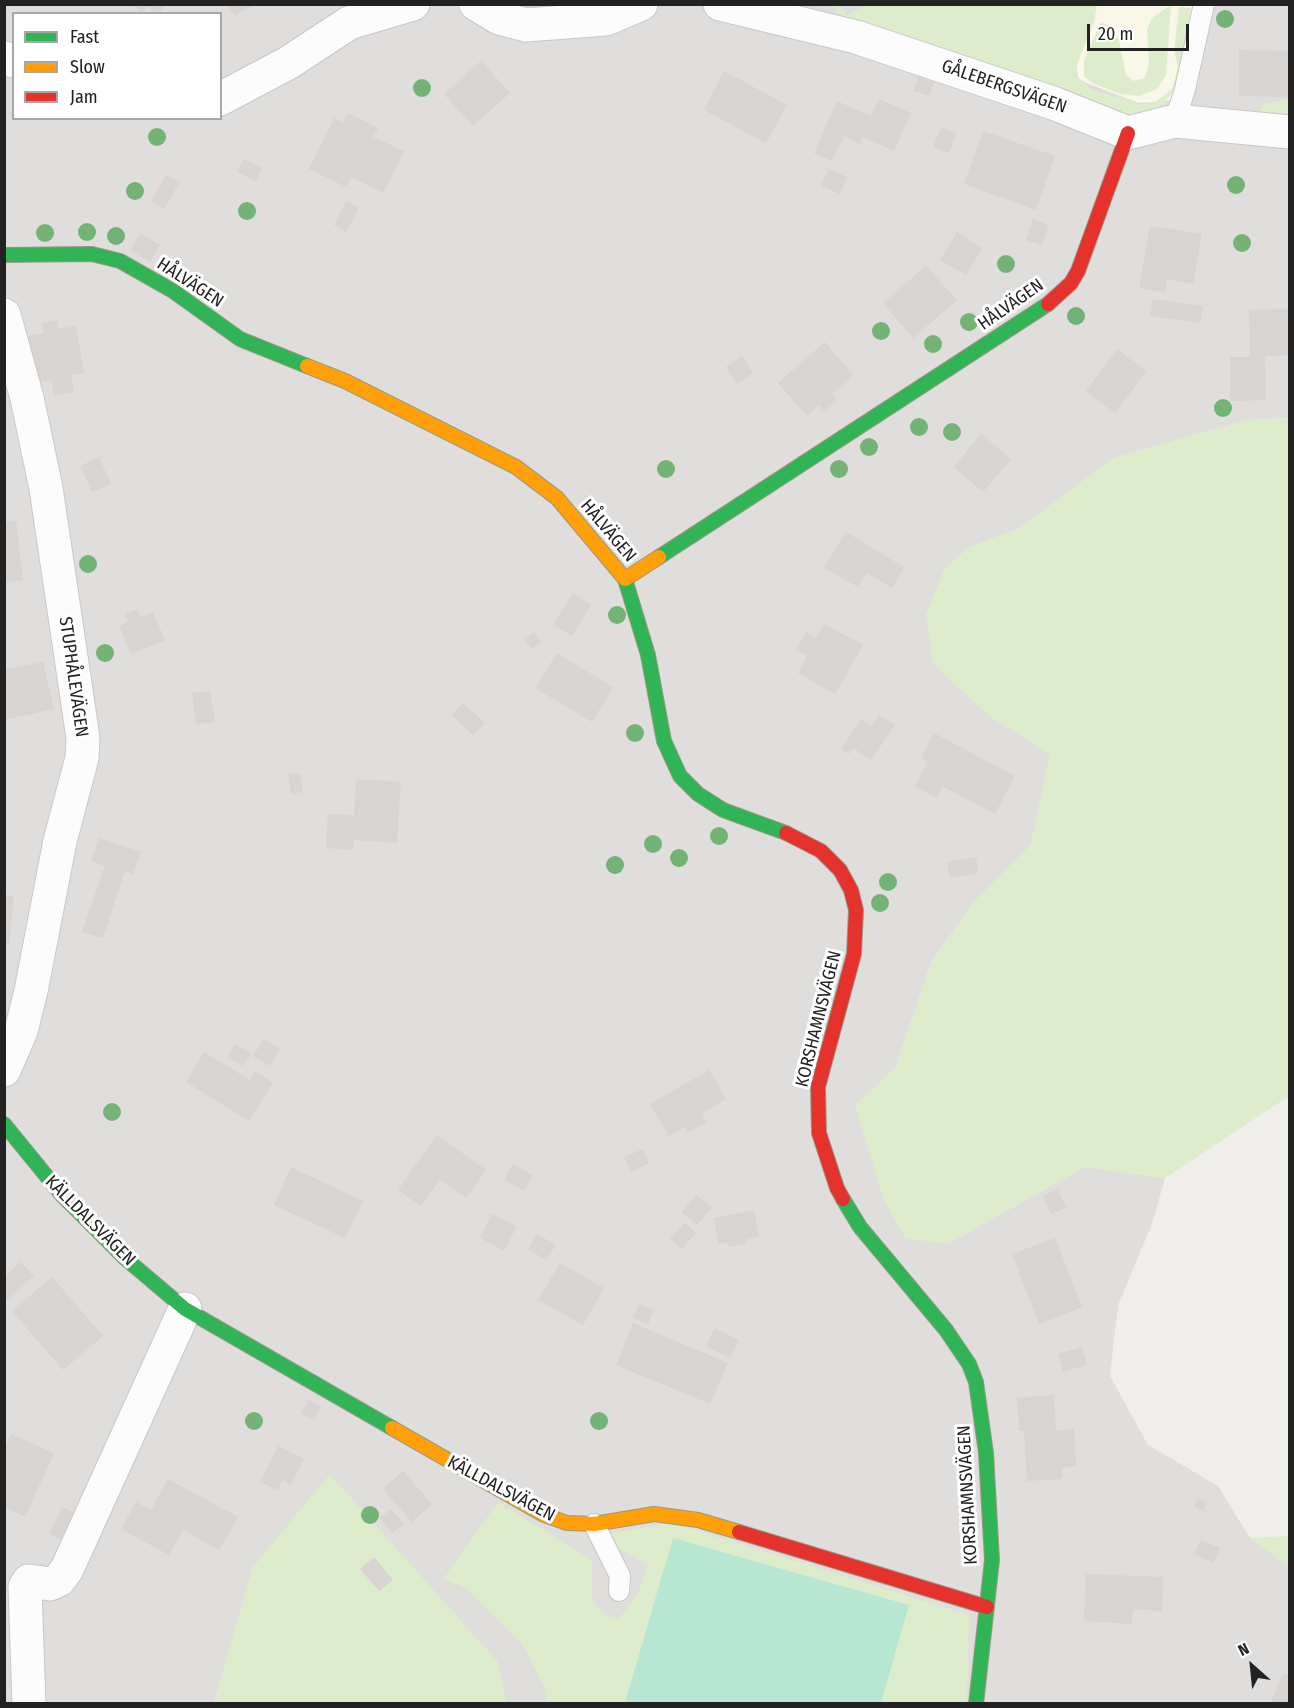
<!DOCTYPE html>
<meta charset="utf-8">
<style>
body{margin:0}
#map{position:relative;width:1294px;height:1708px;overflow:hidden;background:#f0eeeb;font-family:"Fira Sans Condensed",sans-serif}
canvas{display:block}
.frame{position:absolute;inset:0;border:6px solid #222;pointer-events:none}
.legend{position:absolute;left:12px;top:12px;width:210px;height:108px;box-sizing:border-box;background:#fff;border:2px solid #a7a7a7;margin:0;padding:8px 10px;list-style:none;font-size:18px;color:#222}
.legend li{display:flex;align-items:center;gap:12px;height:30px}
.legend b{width:30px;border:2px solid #a7a7a7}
.north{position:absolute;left:1222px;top:1636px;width:60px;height:60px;-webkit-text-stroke:4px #fff;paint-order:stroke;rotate:333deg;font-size:16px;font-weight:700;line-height:24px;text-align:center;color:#222}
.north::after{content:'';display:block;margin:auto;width:21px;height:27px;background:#222;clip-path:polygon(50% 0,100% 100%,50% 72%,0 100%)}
.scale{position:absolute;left:1087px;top:24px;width:102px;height:27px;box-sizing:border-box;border:3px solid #222;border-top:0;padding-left:8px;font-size:18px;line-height:21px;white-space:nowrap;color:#222;-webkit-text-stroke:4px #fff;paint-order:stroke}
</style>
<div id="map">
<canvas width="1294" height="1708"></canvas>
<div class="frame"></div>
<ul class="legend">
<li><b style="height:8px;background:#30b455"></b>Fast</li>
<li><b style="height:8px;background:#ff9f0a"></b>Slow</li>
<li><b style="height:8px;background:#e5322d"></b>Jam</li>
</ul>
<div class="north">N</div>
<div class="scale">20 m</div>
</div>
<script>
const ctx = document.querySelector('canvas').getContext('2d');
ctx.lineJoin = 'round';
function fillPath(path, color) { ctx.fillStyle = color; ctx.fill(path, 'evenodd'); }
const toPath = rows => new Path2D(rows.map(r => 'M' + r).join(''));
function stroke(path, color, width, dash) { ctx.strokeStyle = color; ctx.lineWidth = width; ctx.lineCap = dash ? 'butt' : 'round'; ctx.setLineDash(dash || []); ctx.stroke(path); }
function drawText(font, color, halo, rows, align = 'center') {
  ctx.font = font + ' "Fira Sans Condensed",sans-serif'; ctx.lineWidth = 6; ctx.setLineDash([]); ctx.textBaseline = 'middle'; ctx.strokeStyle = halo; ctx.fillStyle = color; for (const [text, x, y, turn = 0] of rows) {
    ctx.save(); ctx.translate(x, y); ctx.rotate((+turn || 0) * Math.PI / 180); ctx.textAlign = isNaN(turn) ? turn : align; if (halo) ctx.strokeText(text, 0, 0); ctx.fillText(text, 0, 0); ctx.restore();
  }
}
fillPath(toPath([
 [5,5,1289,5,1289,418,1247,420,1114,458,1020,528,968,548,987,714,1050,754,1031,845,973,903,931,963,896,1066,855,1106,947,1244,1085,1167,1165,1178,1152,1224,1118,1305,1110,1376,1148,1445,1218,1486,1250,1538,1289,1566,1289,1703,506,1703,497,1661,253,1567,214,1703,5,1704],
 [14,14,220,14,220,118,14,118]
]), '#dfdedc');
fillPath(toPath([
 [882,5,1195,5,1177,100,1139,103]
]), '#f8f7e8');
fillPath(toPath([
 [869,4,1097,5,1094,22,1077,64,1078,77,1092,90,1140,104,1154,103,1172,89,1178,67,1174,51,1179,7,1191,8,1180,79,1176,88,1159,109,1130,118,846,22,832,5,840,5,847,15],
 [1171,5,1166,75,1157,89,1139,96,1121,94,1094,84,1084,76,1084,61,1101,22,1113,29,1119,40,1126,75,1133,81,1145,78,1149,63,1147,29,1153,17],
 [1289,98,1289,122,1258,116,1262,105],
 [1289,418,1289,1096,1165,1178,1085,1167,947,1244,905,1238,884,1200,855,1106,896,1066,931,964,973,903,1031,845,1050,754,987,714,933,664,926,614,945,568,968,548,1020,528,1114,458,1247,420],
 [330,1474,497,1661,506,1703,214,1704,253,1567],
 [498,1502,592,1560,592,1600,603,1614,619,1619,638,1593,648,1565,616,1547,605,1534,672,1523,969,1615,967,1703,547,1703,546,1691,522,1643,464,1587,443,1579],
 [1289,1536,1289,1566,1250,1538]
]), '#ddeccb');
fillPath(toPath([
 [673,1538,909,1605,881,1703,625,1703]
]), '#b7e6d2');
fillPath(toPath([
 [132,4,166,4,158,14,147,7,141,13],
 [518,4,547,4,543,15],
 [227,5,253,5,235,16],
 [1239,50,1290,51,1290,97,1239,96],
 [481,61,510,93,473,126,444,94],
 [724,71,787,105,766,143,704,110],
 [919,76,934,82,929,96,913,91],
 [879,99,911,113,894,151,863,137,860,144,844,136,832,161,814,153,837,101,871,116],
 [348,113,378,128,373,137,404,151,383,193,351,177,346,187,309,169,334,118,343,123],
 [941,127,956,133,949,153,933,147],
 [983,131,1055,156,1036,210,964,184],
 [244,159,262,168,256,181,237,172],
 [829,169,847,177,840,194,821,186],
 [166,175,179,183,164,209,151,201],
 [346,201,359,208,346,232,334,225],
 [1033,219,1049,225,1042,245,1026,240],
 [1150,226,1202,234,1193,284,1167,279,1165,293,1139,288],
 [957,232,982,248,966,275,940,260],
 [140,233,160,245,150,262,130,250],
 [926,266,957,300,913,338,883,303],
 [1153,299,1203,306,1200,323,1150,316],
 [1290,309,1290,355,1265,356,1266,400,1230,401,1230,357,1250,357,1249,310],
 [57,320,59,329,76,326,84,373,71,375,74,392,54,395,51,380,36,382,28,336,44,333,42,323],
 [825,342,853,375,832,394,837,400,824,411,819,405,807,416,778,383],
 [1117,349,1146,371,1115,413,1086,391],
 [742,356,753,373,737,384,726,367],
 [981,434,1011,459,983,492,954,467],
 [99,457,111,484,92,492,80,466],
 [16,521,23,580,4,583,4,522],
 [846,532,904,567,892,588,867,573,858,587,824,568],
 [573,593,591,605,572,636,553,625],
 [138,609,141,617,153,612,165,640,131,654,119,626,128,622,125,614],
 [824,624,863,645,835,694,798,673,807,656,796,649,806,632,816,638],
 [534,632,541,642,532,649,525,640],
 [557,653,613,687,592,722,535,688],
 [43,662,54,709,4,720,4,670],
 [210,691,215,722,196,724,192,693],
 [463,703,485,723,473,735,451,715],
 [879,715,895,725,871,760,853,748,849,754,841,749,861,719,871,726],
 [934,733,1015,776,995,814,942,786,937,798,915,786,928,762,921,758],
 [300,773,303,792,291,794,288,774],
 [356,779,401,782,397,843,354,840,353,850,326,848,328,814,354,815],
 [99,838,141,852,133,874,125,871,103,938,82,932,105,866,91,861],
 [976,857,978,873,950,878,947,862],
 [4,895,14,896,9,944,4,944],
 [264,1039,280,1049,270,1066,253,1056],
 [235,1044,251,1053,243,1066,228,1057],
 [204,1052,250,1080,255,1071,273,1083,249,1121,186,1082],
 [709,1070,726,1099,702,1114,706,1122,688,1133,685,1127,669,1136,650,1104],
 [437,1135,486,1170,466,1198,440,1180,421,1206,398,1190],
 [643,1149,649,1163,631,1172,624,1157],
 [513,1164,533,1176,524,1191,504,1180],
 [291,1167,363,1201,345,1238,274,1205],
 [1058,1189,1066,1208,1051,1214,1043,1196],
 [696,1195,712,1207,697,1225,681,1212],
 [754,1210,759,1237,745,1240,746,1244,728,1247,727,1242,718,1244,714,1218],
 [492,1214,517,1226,504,1251,480,1238],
 [685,1223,696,1233,682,1249,670,1239],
 [537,1234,556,1245,546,1260,528,1249],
 [1055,1238,1082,1307,1039,1324,1012,1254],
 [21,1262,34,1276,4,1302,4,1277],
 [560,1263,604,1288,583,1325,538,1300],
 [52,1277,103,1336,63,1370,12,1311],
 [639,1304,654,1310,648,1324,633,1318],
 [633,1323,728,1363,710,1404,616,1365],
 [714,1328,739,1340,730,1358,706,1346],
 [1082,1347,1087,1365,1063,1372,1058,1354],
 [1054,1395,1056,1431,1074,1429,1076,1466,1062,1467,1062,1479,1027,1481,1024,1431,1019,1431,1017,1398],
 [308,1400,321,1406,314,1420,301,1414],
 [11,1434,54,1453,25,1517,4,1507,4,1449],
 [278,1446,304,1459,291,1485,282,1480,278,1490,260,1482],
 [403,1471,432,1504,412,1522,383,1489],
 [168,1479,238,1517,219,1550,183,1530,169,1555,121,1529,136,1502,151,1510],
 [1198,1498,1207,1502,1203,1511,1194,1507],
 [62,1507,80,1515,67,1542,49,1534],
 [391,1509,404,1524,392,1533,380,1518],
 [1201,1540,1220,1548,1213,1563,1194,1554],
 [374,1557,393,1580,379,1591,360,1569],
 [1086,1574,1163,1577,1162,1611,1133,1609,1132,1624,1084,1621],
 [1283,1674,1290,1676,1290,1704,1270,1704]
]), '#d7d4d2');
const lane = toPath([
 [1175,121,1185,89,1204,4],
 [594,1524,620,1576,619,1591]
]);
const street = toPath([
 [476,4,499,18,526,25,606,19,641,4],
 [720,4,856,37,1053,103,1128,133,1175,121,1290,132],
 [4,58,14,61],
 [220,99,288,63,349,23,413,4],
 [4,315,27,398,46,488,83,738,82,758,60,841,31,991,21,1031,4,1070],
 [29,1704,25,1587,29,1581,50,1584,59,1580,67,1569,185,1309]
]);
const fast = toPath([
 [4,255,92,254,120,261,173,291,240,339,307,366],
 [659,557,1048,304],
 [625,579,648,655,664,741,680,776,698,794,723,810,786,833],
 [4,1124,62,1195,126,1259,185,1309,392,1428],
 [843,1199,860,1227,946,1330,969,1364,976,1382,986,1453,992,1560,976,1704]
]);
const slow = toPath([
 [307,366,345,381,516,467,557,498,625,579,659,557],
 [392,1428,544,1515,567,1523,594,1524,654,1514,698,1520,739,1532]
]);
const jam = toPath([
 [1048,304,1071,283,1078,271,1128,133],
 [786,833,821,851,840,870,851,890,856,910,854,954,818,1087,819,1133,837,1188,843,1199],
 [739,1532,987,1607]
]);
stroke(lane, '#c9c8c7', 22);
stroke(street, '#c9c8c7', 35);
stroke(fast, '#999a82', 16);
stroke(slow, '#999a82', 16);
stroke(jam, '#999a82', 16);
stroke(lane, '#fdfcfc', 20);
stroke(street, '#fdfcfc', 33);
stroke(fast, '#30b455', 14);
stroke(slow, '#ff9f0a', 14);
stroke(jam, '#e5322d', 14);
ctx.fillStyle = '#73b476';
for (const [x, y] of [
 [1225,19],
 [422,88],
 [157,137],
 [1236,185],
 [135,191],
 [247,211],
 [87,232],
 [45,233],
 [116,236],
 [1242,243],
 [1006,264],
 [1076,316],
 [969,322],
 [881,331],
 [933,344],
 [1223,408],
 [919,427],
 [952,432],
 [869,447],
 [666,469],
 [839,469],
 [88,564],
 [617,615],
 [105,653],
 [635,733],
 [719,836],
 [653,844],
 [679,858],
 [615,865],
 [888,882],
 [880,903],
 [112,1112],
 [254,1421],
 [599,1421],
 [370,1515]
]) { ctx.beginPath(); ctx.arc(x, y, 9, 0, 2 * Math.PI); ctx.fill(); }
drawText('18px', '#222', '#fff', [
 ["GÅLEBERGSVÄGEN",1004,87,19],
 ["HÅLVÄGEN",190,283,33],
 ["HÅLVÄGEN",1011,305,-35],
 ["HÅLVÄGEN",608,531,50],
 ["STUPHÅLEVÄGEN",73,677,82],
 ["KORSHAMNSVÄGEN",819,1019,-76],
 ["KÄLLDALSVÄGEN",90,1221,45],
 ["KÄLLDALSVÄGEN",501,1489,28],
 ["KORSHAMNSVÄGEN",968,1495,-93]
]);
</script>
